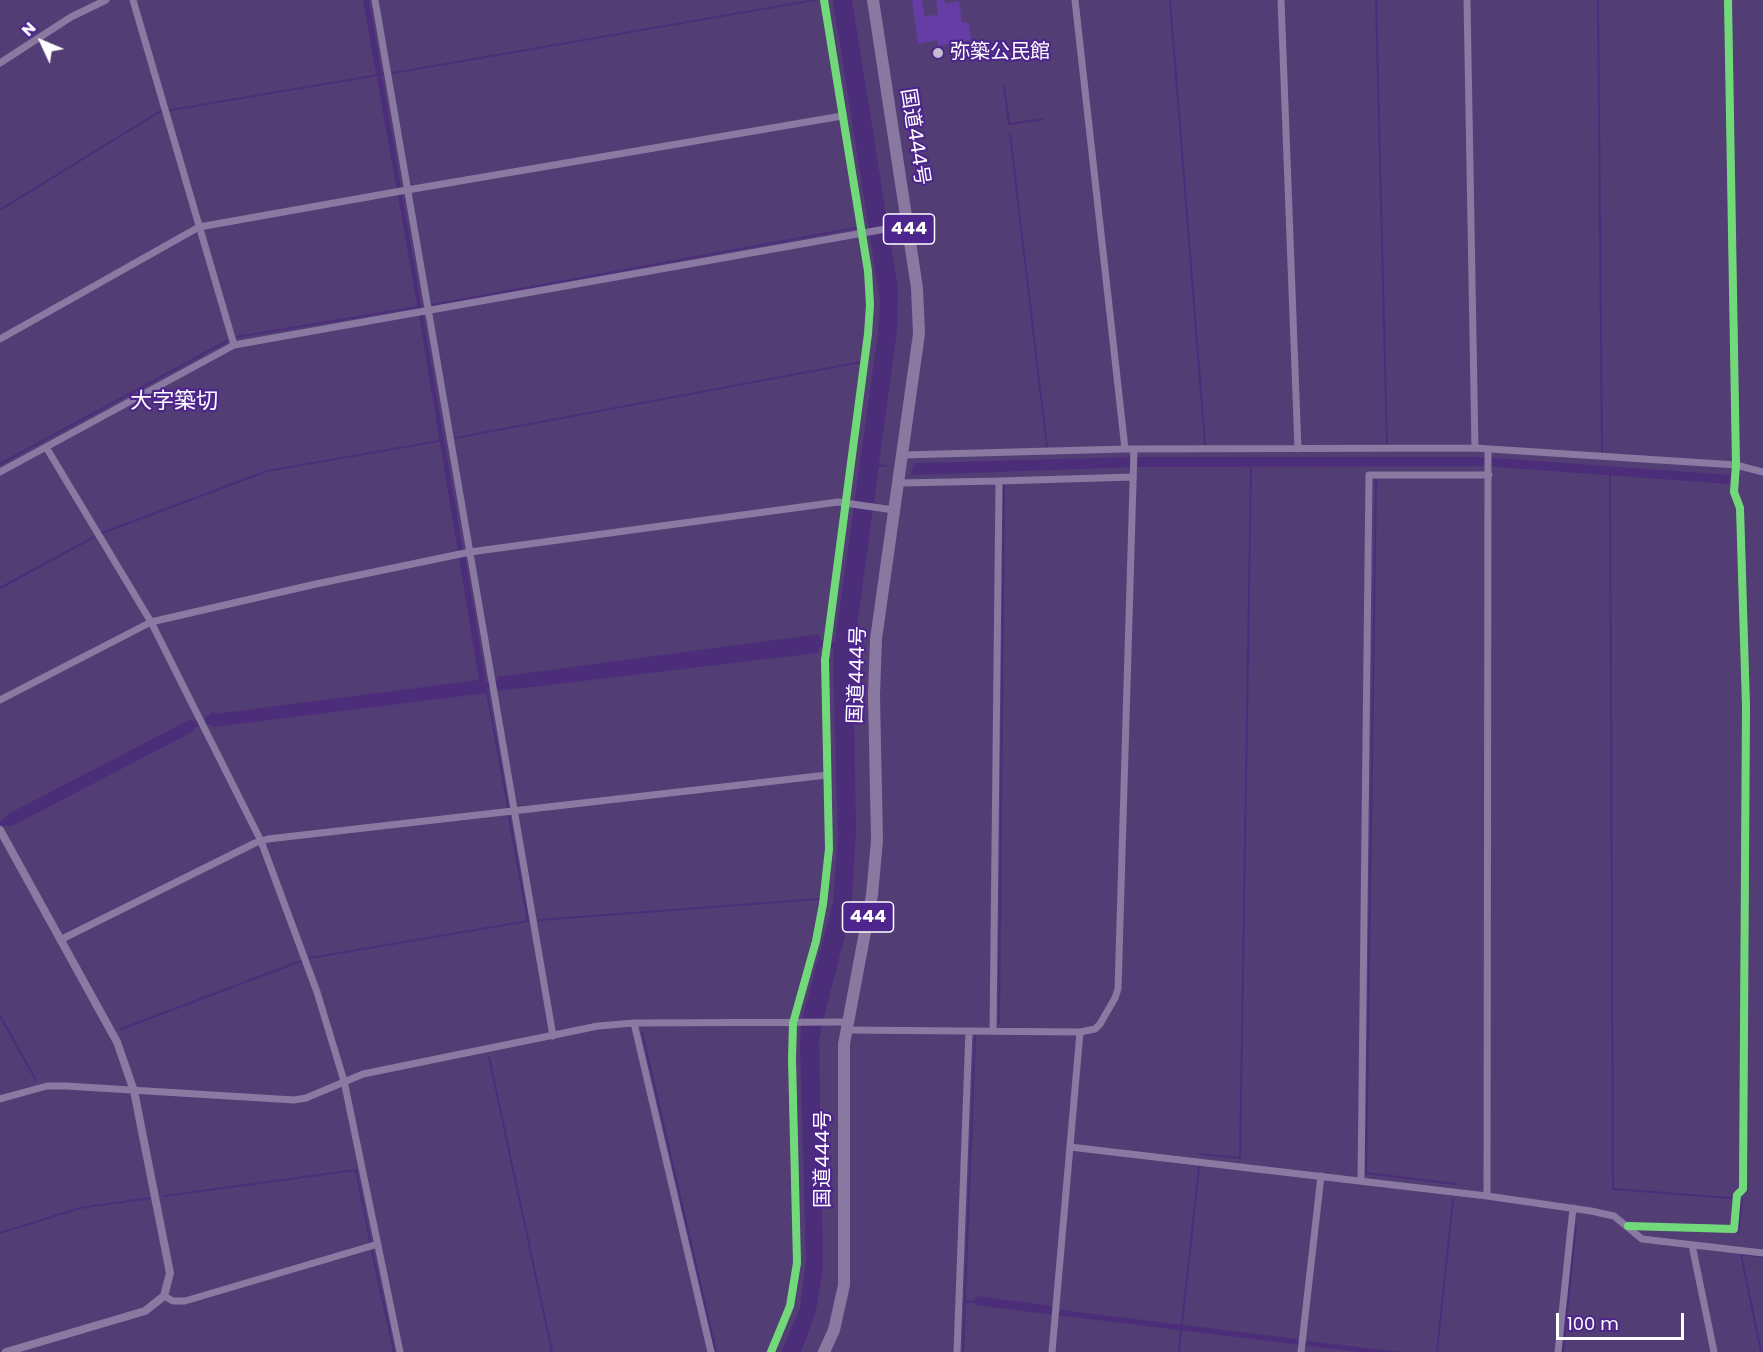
<!DOCTYPE html>
<meta charset="utf-8">
<style>
body{margin:0}
#map{position:relative;width:1763px;height:1352px;overflow:hidden;background:#533d75;font-family:Poppins,sans-serif}
canvas{display:block}
.north{position:absolute;left:12px;top:12px;width:60px;height:60px;-webkit-text-stroke:4px #4e258d;paint-order:stroke;rotate:314deg;font-size:16px;font-weight:700;line-height:24px;text-align:center;color:#fff}
.north::after{content:'';display:block;margin:auto;width:21px;height:27px;background:#fff;clip-path:polygon(50% 0,100% 100%,50% 72%,0 100%)}
.scale{position:absolute;left:1556px;top:1313px;width:128px;height:27px;box-sizing:border-box;border:3px solid #fff;border-top:0;padding-left:8px;font-size:18px;line-height:21px;white-space:nowrap;color:#fff;-webkit-text-stroke:4px #4e258d;paint-order:stroke}
</style>
<div id="map">
<canvas width="1763" height="1352"></canvas>
<div class="north">N</div>
<div class="scale">100 m</div>
</div>
<script>
const ctx = document.querySelector('canvas').getContext('2d');
ctx.lineJoin = 'round';
function fillPath(path, color) { ctx.fillStyle = color; ctx.fill(path, 'evenodd'); }
const toPath = rows => new Path2D(rows.map(r => 'M' + r).join(''));
function stroke(path, color, width, dash) { ctx.strokeStyle = color; ctx.lineWidth = width; ctx.lineCap = dash ? 'butt' : 'round'; ctx.setLineDash(dash || []); ctx.stroke(path); }
function drawText(font, color, halo, rows, align = 'center') {
  ctx.font = font + ' Poppins,"Noto Sans JP",sans-serif'; ctx.lineWidth = 4.5; ctx.setLineDash([]); ctx.textBaseline = 'middle'; ctx.strokeStyle = halo; ctx.fillStyle = color; for (const [text, x, y, turn = 0] of rows) {
    ctx.save(); ctx.translate(x, y); ctx.rotate((+turn || 0) * Math.PI / 180); ctx.textAlign = isNaN(turn) ? turn : align; if (halo) ctx.strokeText(text, 0, 0); ctx.fillText(text, 0, 0); ctx.restore();
  }
}
fillPath(toPath([
 [912,0,922,0,925,16,938,15,936,0,944,0,946,4,959,1,962,22,969,23,971,40,938,46,937,40,918,44]
]), '#643ea5');
fillPath(toPath([
 [363,0,369,0,463,550,463,557,465,557,486,682,497,680,497,677,820,634,820,640,835,642,878,333,880,300,833,0,852,0,898,289,897,330,853,657,856,831,852,897,844,940,823,1020,819,1040,823,1269,816,1311,801,1352,781,1352,800,1308,806,1261,800,1042,802,1020,833,902,838,838,833,661,834,649,819,647,818,653,498,691,498,688,487,689,487,693,213,727,209,724,196,727,192,732,14,825,9,826,7,825,0,829,0,822,8,814,189,720,194,721,206,718,208,715,211,715,211,712,214,712,214,714,479,680,418,309],
 [1136,457,1481,457,1730,475,1729,484,1483,466,1137,467,911,475,914,463],
 [976,1296,1052,1306,1052,1311,1061,1312,1061,1310,1297,1339,1298,1341,1307,1343,1307,1341,1400,1352,1359,1352,974,1305]
]), '#4c2d7a');
stroke(toPath([
 [1170,0,1205,444],
 [1376,0,1387,444],
 [1598,0,1602,452],
 [393,73,815,0],
 [1004,86,1009,124,1043,119],
 [1010,134,1047,448],
 [0,210,159,112,384,74],
 [433,305,855,228],
 [237,337,418,307],
 [455,438,861,362],
 [0,464,227,341],
 [879,465,886,466],
 [1610,473,1613,1189,1731,1198],
 [1376,480,1366,1173,1455,1184],
 [102,533,267,471,439,441],
 [0,588,94,537],
 [487,692,508,807],
 [539,920,819,899],
 [310,958,528,921,509,817],
 [0,1016,36,1080],
 [999,1023,1004,486],
 [121,1029,301,961],
 [642,1032,716,1352],
 [489,1057,552,1352],
 [1200,1154,1240,1158,1251,466],
 [164,1196,356,1170,370,1241],
 [0,1233,80,1208,150,1198],
 [1738,1234,1742,1199],
 [372,1251,394,1352],
 [965,1301,977,1302],
 [963,1352,975,1036],
 [1179,1352,1199,1167],
 [1437,1352,1453,1199],
 [1563,1352,1576,1224],
 [1761,1352,1741,1254,1763,1257]
]), '#4c2d7a', 2);
stroke(toPath([
 [133,0,234,345],
 [375,0,553,1036],
 [1075,0,1125,449],
 [1281,0,1298,449],
 [1467,0,1475,448],
 [0,63,71,17,106,0],
 [0,339,199,227,407,190,842,116],
 [46,447,151,622,261,841,317,992,344,1081,400,1352],
 [903,455,1125,449,1475,448,1736,465,1763,472],
 [0,472,234,345,908,225],
 [999,481,1133,477],
 [899,483,999,481,993,1031],
 [0,700,151,622,316,584,470,552,838,502,894,510],
 [60,940,255,843,268,839,827,775],
 [634,1023,711,1352],
 [846,1030,1080,1032,1095,1029,1100,1024,1115,998,1118,989,1134,450],
 [0,1099,47,1086,66,1086,294,1100,306,1098,363,1074,598,1026,634,1023,847,1022],
 [1070,1147,1487,1196,1591,1211,1614,1216,1642,1239,1763,1253],
 [1361,1181,1369,475,1489,475],
 [1487,1196,1488,449],
 [1628,1226,1734,1229,1737,1195,1743,1189,1746,706,1740,508,1734,492,1736,465,1728,0],
 [1692,1245,1714,1352],
 [164,1296,173,1301,185,1301,378,1244],
 [771,1352,790,1306,797,1263,792,1059,793,1023,816,941,823,904,829,849,825,660,868,334,870,305,868,271,824,0],
 [957,1352,969,1031],
 [1052,1352,1080,1032],
 [1301,1352,1321,1176],
 [1558,1352,1573,1208]
]), '#8a79a1', 7);
stroke(toPath([
 [0,830,117,1042,134,1091,170,1273,164,1296,145,1311,6,1352]
]), '#8a79a1', 8);
stroke(toPath([
 [824,1352,834,1330,844,1285,844,1044,872,895,877,840,874,695,876,639,919,334,917,288,873,0]
]), '#8978a0', 12);
stroke(toPath([
 [1628,1226,1734,1229,1737,1195,1743,1189,1746,706,1740,508,1734,492,1736,465,1728,0],
 [771,1352,790,1306,797,1263,792,1059,793,1023,816,941,823,904,829,849,825,660,868,334,870,305,868,271,824,0]
]), '#71d979', 8);
for (const [x, y, r, color] of [
 [938,53,6,"#c3bbcf"]
]) { const dot = new Path2D(); dot.arc(x, y, r, 0, 2 * Math.PI); ctx.fillStyle = color; ctx.fill(dot); stroke(dot, '#4e258d', 2); }
for (const [x, y, w] of [
 [909,229,51],
 [868,917,51]
]) { const box = new Path2D(); box.roundRect(x - w / 2, y - 15, w, 30, 4.5); ctx.fillStyle = '#4e258d'; ctx.fill(box); stroke(box, '#fff', 1.5); }
drawText('bold 18px', '#fff', null, [
 ["444",909,229],
 ["444",868,917]
]);
drawText('20px', '#fff', '#4e258d', [
 ["弥築公民館",950,53]
], 'left');
drawText('20px', '#fff', '#4e258d', [
 ["国道444号",914,137,81],
 ["国道444号",858,675,-88],
 ["国道444号",824,1159,-90]
]);
drawText('22px', '#fff', '#4e258d', [
 ["大字築切",174,402]
]);
</script>
